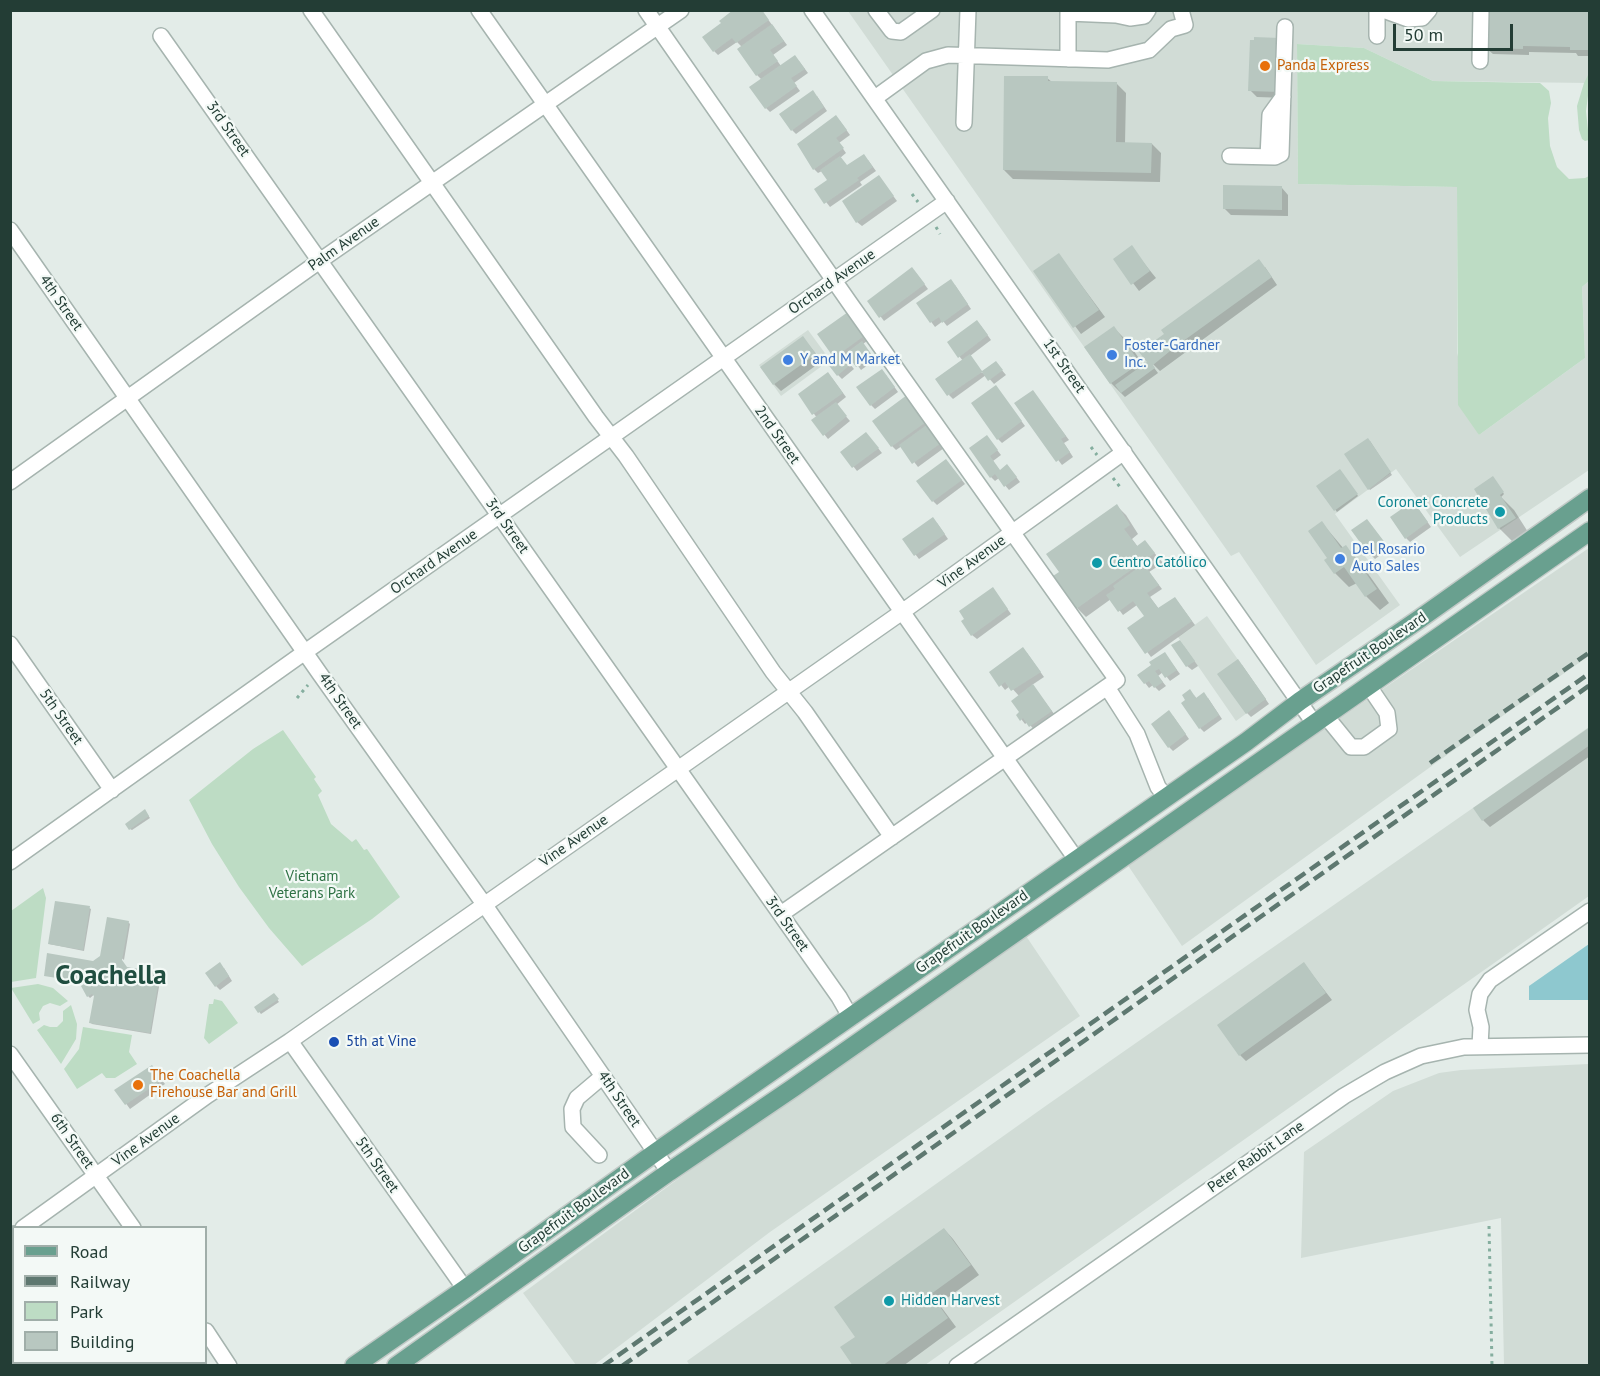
<!DOCTYPE html>
<meta charset="utf-8">
<style>
body{margin:0}
#map{position:relative;width:1600px;height:1376px;overflow:hidden;background:#e3ece8;font-family:"PT Sans",sans-serif}
canvas{display:block}
.frame{position:absolute;inset:0;border:12px solid #233d35;pointer-events:none}
.legend{position:absolute;left:12px;top:1226px;width:195px;height:138px;box-sizing:border-box;background:#f3f9f6;border:2px solid #a0aea9;margin:0;padding:8px 10px;list-style:none;font-size:18px;color:#233d35}
.legend li{display:flex;align-items:center;gap:12px;height:30px}
.legend b{width:30px;border:2px solid #a0aea9}
.scale{position:absolute;left:1393px;top:24px;width:120px;height:27px;box-sizing:border-box;border:3px solid #233d35;border-top:0;padding-left:8px;font-size:18px;line-height:21px;white-space:nowrap;color:#233d35;-webkit-text-stroke:4px #f3f9f6;paint-order:stroke}
</style>
<div id="map">
<canvas width="1600" height="1376"></canvas>
<div class="frame"></div>
<ul class="legend">
<li><b style="height:8px;background:#69a08f"></b>Road</li>
<li><b style="height:8px;background:#5e7870"></b>Railway</li>
<li><b style="height:16px;background:#bddcc4"></b>Park</li>
<li><b style="height:16px;background:#b8c7c0"></b>Building</li>
</ul>
<div class="scale">50 m</div>
</div>
<script>
const ctx = document.querySelector('canvas').getContext('2d');
ctx.lineJoin = 'round';
function fillPath(path, color) { ctx.fillStyle = color; ctx.fill(path, 'evenodd'); }
const toPath = rows => new Path2D(rows.map(r => 'M' + r).join(''));
function stroke(path, color, width, dash) { ctx.strokeStyle = color; ctx.lineWidth = width; ctx.lineCap = dash ? 'butt' : 'round'; ctx.setLineDash(dash || []); ctx.stroke(path); }
function drawText(font, color, halo, rows, align = 'center') {
  ctx.font = font + ' "PT Sans",sans-serif'; ctx.lineWidth = 4.5; ctx.setLineDash([]); ctx.textBaseline = 'middle'; ctx.strokeStyle = halo; ctx.fillStyle = color; for (const [text, x, y, turn = 0] of rows) {
    ctx.save(); ctx.translate(x, y); ctx.rotate((+turn || 0) * Math.PI / 180); ctx.textAlign = isNaN(turn) ? turn : align; if (halo) ctx.strokeText(text, 0, 0); ctx.fillText(text, 0, 0); ctx.restore();
  }
}
fillPath(toPath([
 [848,11,1589,11,1589,83,1433,81,1364,48,1297,44,1298,184,1457,187,1457,353,1479,435,1585,358,1582,287,1589,281,1589,470,1460,557,1396,469,1335,514,1400,605,1316,665,1239,552,1231,556],
 [808,330,830,360,781,396,759,365],
 [1589,548,1589,656,1465,742,1182,946,1127,864],
 [1207,616,1266,699,1236,721,1178,637],
 [1589,727,1589,896,925,1365,690,1366,687,1361,1047,1105],
 [1026,936,1080,1016,770,1232,594,1365,576,1365,523,1293,712,1154],
 [1589,1064,1589,1365,1504,1365,1501,1218,1301,1258,1304,1152,1393,1091,1439,1073,1461,1070]
]), '#d1dcd6');
fillPath(toPath([
 [1297,44,1364,48,1433,81,1540,83,1549,91,1551,103,1548,118,1550,146,1557,167,1569,179,1585,178,1589,176,1589,281,1582,287,1585,358,1479,435,1458,405,1457,187,1298,184],
 [1589,73,1589,88,1586,111,1589,140,1585,141,1582,139,1579,130,1577,106,1584,83],
 [283,730,316,777,314,779,322,791,318,795,331,824,352,842,356,839,364,850,367,849,400,897,372,919,302,966,269,928,239,887,212,844,189,800,253,749],
 [43,888,46,898,36,978,11,982,11,911],
 [38,984,53,988,68,1001,60,1006,50,1003,43,1006,39,1013,40,1020,33,1024,11,988],
 [214,999,222,1001,238,1023,209,1044,204,1038,209,1004,213,1004],
 [71,1005,77,1024,76,1039,61,1064,37,1030,44,1025,50,1027,57,1027,63,1021,63,1011],
 [83,1027,132,1035,129,1052,137,1064,115,1078,106,1078,102,1073,77,1089,64,1069,79,1049]
]), '#bddcc4');
fillPath(toPath([
 [1589,944,1589,1000,1529,1000,1529,986]
]), '#8ec8cf');
fillPath(toPath([
 [761,10,787,45,773,55,781,66,799,61,808,73,794,83,800,91,770,112,766,108,762,80,757,75,742,47,737,42,718,55,714,51],
 [1590,10,1590,56,1578,56,1576,53,1529,52,1529,55,1493,54,1486,48],
 [1288,49,1287,98,1257,97,1250,90],
 [1047,78,1052,82,1117,84,1126,93,1125,144,1152,144,1161,153,1160,182,1013,179,1004,170],
 [817,96,827,111,796,134,792,130],
 [840,121,850,135,839,143,846,153,840,158,848,167,868,160,876,171,860,182,862,185,830,207,816,189,829,181,822,171,818,173,814,169],
 [879,177,897,201,862,226,857,222],
 [1282,188,1288,195,1288,216,1231,215,1224,208],
 [1131,247,1156,278,1139,291,1115,259],
 [1059,255,1105,317,1081,334,1035,272],
 [1265,267,1277,285,1160,371,1153,364,1152,365,1158,373,1125,397,1111,383,1086,348,1114,328,1128,342,1144,366],
 [916,273,928,289,884,321,869,301],
 [955,285,971,309,947,326,943,321,935,327,918,304],
 [851,319,867,341,863,344,875,360,861,370,849,354,844,357,854,369,842,379,838,375,836,358],
 [981,326,991,340,970,356,982,373,996,363,1006,375,994,384,986,375,953,399,949,395,963,361,949,343],
 [803,338,822,361,781,391,774,384],
 [886,375,898,392,875,409,871,405],
 [832,378,846,397,836,405,850,421,828,439,824,434,817,418,800,394],
 [996,387,1025,426,1002,443,998,439],
 [1036,396,1069,440,1064,443,1073,457,1062,465,1016,404],
 [907,397,944,448,918,467,902,446,896,450,892,446],
 [870,438,882,453,857,471,842,452],
 [1370,441,1392,475,1370,490,1369,489],
 [991,442,1001,455,993,461,1000,471,1011,470,1020,482,1009,490,999,478,995,481,991,477,971,449],
 [950,465,965,484,937,505,933,501],
 [1342,473,1358,496,1337,512,1318,487],
 [1494,480,1504,494,1501,497,1514,510,1528,532,1513,542,1499,528,1485,507],
 [1117,506,1126,515,1138,534,1132,539,1138,547,1145,542,1163,563,1149,572,1162,589,1150,597,1159,609,1175,598,1195,625,1151,657,1129,628,1146,617,1137,605,1123,615,1111,599,1086,617,1077,608],
 [1417,507,1431,527,1410,542,1406,538],
 [937,523,948,539,919,559,904,540],
 [1322,523,1344,549,1345,547,1359,561,1389,603,1380,610,1366,596,1357,583,1349,587,1335,573,1326,561,1329,559],
 [1371,525,1389,549,1375,559,1371,555],
 [996,593,1011,614,977,639,972,635],
 [1184,646,1198,666,1192,670,1187,666],
 [1027,653,1044,677,1032,685,1055,715,1034,730,1028,722,1025,724,1018,715,1021,713,1019,696,1010,686,1005,690,991,672],
 [1168,658,1180,674,1170,681,1163,672,1158,676,1166,686,1159,691,1153,685,1149,688,1139,675],
 [1242,665,1269,704,1251,717,1247,713],
 [1194,695,1197,699,1208,698,1222,719,1204,732,1200,728],
 [1173,716,1189,739,1173,751,1169,747],
 [1590,729,1590,756,1490,827,1483,820],
 [145,811,150,818,132,830,130,829],
 [89,908,91,909,84,951,49,944],
 [128,922,130,924,124,960,116,954,115,956,128,969,161,975,151,1034,92,1024,90,1022,96,993,90,998,88,996,83,987,87,984,45,975,94,962,101,957],
 [1304,964,1332,1000,1246,1061,1240,1055],
 [224,968,232,981,220,990,216,986],
 [274,995,279,1002,261,1014,256,1008],
 [152,1066,165,1084,130,1109,117,1091],
 [944,1229,953,1239,979,1275,939,1304,956,1327,903,1366,855,1366,857,1337]
]), '#0003');
fillPath(toPath([
 [733,10,762,10,769,20,736,43,732,38,713,52,702,37,721,23,719,21],
 [1486,10,1590,10,1590,50,1570,50,1570,47,1523,46,1523,49,1485,48],
 [772,24,784,41,770,50,778,61,756,76,737,49],
 [1254,37,1280,38,1281,92,1248,91,1250,40,1254,40],
 [795,55,805,69,791,78,797,86,765,109,749,87],
 [1004,76,1048,76,1048,81,1117,82,1116,142,1152,143,1151,173,1003,170],
 [813,90,824,107,791,131,779,114],
 [836,115,847,130,836,138,844,148,813,170,797,144],
 [864,154,873,167,857,178,859,180,824,204,814,189,827,180,820,170,840,156,847,165],
 [879,175,894,196,856,223,842,201],
 [1223,185,1282,186,1282,210,1223,209],
 [1132,245,1150,271,1131,285,1113,259],
 [1059,253,1099,310,1073,328,1033,271],
 [1259,259,1272,277,1175,347,1153,365,1155,368,1121,393,1115,385,1147,362,1139,352,1164,334,1161,330],
 [912,267,925,284,879,318,867,301],
 [951,279,968,304,942,323,939,317,930,323,916,303],
 [848,312,864,336,842,352,851,364,837,376,827,363,834,358,817,334],
 [977,320,988,335,958,358,947,342],
 [1114,326,1140,363,1110,384,1084,347],
 [803,336,816,354,773,385,760,367],
 [862,341,872,355,856,367,846,353],
 [970,354,982,371,996,361,1003,370,988,381,982,372,947,396,935,379],
 [882,369,895,387,870,406,856,387],
 [828,372,843,393,812,415,798,394],
 [996,385,1022,421,997,440,971,403],
 [1033,390,1066,436,1061,439,1070,452,1056,462,1014,403],
 [907,395,926,422,891,447,872,421],
 [836,402,847,416,823,436,811,420],
 [928,424,941,443,912,464,899,445],
 [866,432,879,448,852,468,840,452],
 [987,435,998,450,990,456,1000,470,1007,464,1017,477,1004,487,995,474,990,478,969,448],
 [1368,438,1391,472,1368,490,1344,454],
 [946,459,962,480,932,502,916,481],
 [1340,469,1358,494,1334,511,1316,486],
 [1493,476,1504,492,1500,495,1516,518,1498,529,1474,489],
 [1413,501,1428,522,1405,539,1390,517],
 [1117,504,1130,525,1124,529,1137,546,1145,540,1155,553,1076,609,1053,576,1059,572,1046,554],
 [933,517,945,534,914,556,902,539],
 [1367,519,1386,544,1370,556,1351,530],
 [1322,521,1341,548,1346,545,1377,589,1365,597,1344,567,1334,574,1324,560,1327,558,1308,531],
 [1139,567,1141,570,1146,567,1159,585,1147,593,1158,608,1175,597,1192,621,1145,654,1127,628,1144,616,1133,601,1118,612,1106,595,1115,589,1113,586],
 [993,587,1008,609,971,636,961,621,964,619,959,611],
 [1180,640,1195,661,1186,667,1171,645],
 [1023,647,1041,672,1011,691,1005,682,999,687,989,672],
 [1165,652,1177,670,1165,678,1159,669,1155,671,1163,682,1154,688,1149,681,1144,684,1137,675,1151,665,1149,662],
 [1238,659,1266,699,1246,714,1217,674],
 [1033,684,1052,711,1029,727,1023,718,1020,721,1016,715,1019,712,1011,701],
 [1190,689,1196,698,1204,692,1219,715,1199,729,1181,703,1185,700,1182,695],
 [1169,710,1186,734,1168,748,1151,724],
 [1590,727,1590,745,1482,821,1473,808],
 [145,809,149,816,129,830,125,824],
 [55,901,90,906,83,950,48,944],
 [107,917,129,921,122,960,127,967,160,972,150,1033,89,1023,94,996,92,994,87,997,81,986,84,984,83,982,44,976,47,953,93,961,100,956],
 [220,962,229,976,215,987,205,973],
 [1304,962,1326,993,1239,1056,1217,1025],
 [274,993,279,999,258,1013,254,1007],
 [152,1065,162,1080,125,1105,114,1090],
 [944,1228,971,1265,931,1294,948,1318,882,1366,853,1366,840,1347,855,1337,834,1307]
]), '#b8c7c0');
const minor = toPath([
 [311,10,596,417,626,456,773,672,805,712,892,837],
 [479,10,1076,859],
 [646,10,849,302,1117,680,781,914],
 [812,10,1314,723],
 [876,10,892,31,901,32,932,10],
 [1383,10,1408,19,1422,18,1429,10],
 [1068,13,1116,15,1116,10],
 [1116,15,1130,18,1144,16,1148,10],
 [161,36,839,997,851,1018],
 [1377,36,1377,10],
 [1068,59,1068,10],
 [1480,61,1481,10],
 [875,98,926,61,948,55,1108,60,1149,50,1171,29,1185,25,1181,10],
 [964,123,968,10],
 [1230,156,1275,157,1281,154,1285,27],
 [1268,157,1270,115,1283,97],
 [10,230,320,674,484,904,669,1172],
 [10,482,321,260,681,10],
 [10,644,112,790],
 [1107,687,1137,734,1158,787,1166,797],
 [1325,715,1351,747,1364,747,1389,729,1387,713,1368,685],
 [10,862,305,652,947,201],
 [290,1041,465,1289],
 [1480,1046,1481,1027,1477,1010,1480,994,1490,980,1590,911],
 [10,1054,133,1228],
 [599,1155,573,1127,572,1109,577,1098,603,1076],
 [23,1228,208,1095,290,1041,902,612,1124,452],
 [10,1236,14,1234],
 [206,1331,229,1366],
 [957,1366,1344,1096,1385,1072,1421,1056,1464,1047,1590,1045]
]);
const major = toPath([
 [354,1366,465,1289,656,1152,1246,742,1300,701,1418,620,1590,498],
 [396,1366,669,1172,793,1088,1590,531]
]);
stroke(minor, '#a6b4af', 18);
stroke(major, '#c1c9c6', 21);
stroke(toPath([
 [912,194,918,202],
 [936,227,940,234],
 [1091,447,1097,455],
 [1113,478,1120,487],
 [297,698,308,685],
 [1489,1226,1492,1366]
]), '#85ae9f', 3, [3, 4.5]);
stroke(minor, '#fff', 15);
stroke(major, '#69a08f', 18);
stroke(toPath([
 [1430,763,1590,652],
 [603,1366,1590,673],
 [622,1366,1590,685]
]), '#5e7870', 4.5, [12, 6]);
for (const [x, y, r, color] of [
 [1265,66,6,"#e8710a"],
 [1112,355,6,"#3f7fe0"],
 [788,360,6,"#3f7fe0"],
 [1500,512,6,"#0f9aa8"],
 [1340,559,6,"#3f7fe0"],
 [1097,563,6,"#0f9aa8"],
 [334,1042,6,"#1a4fb4"],
 [138,1085,6,"#e8710a"],
 [889,1301,6,"#0f9aa8"]
]) { const dot = new Path2D(); dot.arc(x, y, r, 0, 2 * Math.PI); ctx.fillStyle = color; ctx.fill(dot); stroke(dot, '#f3f9f6', 2); }
drawText('15px', '#c56008', '#f3f9f6', [
 ["Panda Express",1277,66],
 ["The Coachella",150,1076],
 ["Firehouse Bar and Grill",150,1093]
], 'left');
drawText('15px', '#233d35', '#f3f9f6', [
 ["3rd Street",228,129,55],
 ["Palm Avenue",344,244,-35],
 ["Orchard Avenue",832,282,-35],
 ["4th Street",61,303,55],
 ["1st Street",1064,366,55],
 ["2nd Street",777,435,55],
 ["3rd Street",507,526,55],
 ["Orchard Avenue",434,562,-35],
 ["Vine Avenue",972,562,-36],
 ["Grapefruit Boulevard",1370,653,-34],
 ["4th Street",340,701,55],
 ["5th Street",61,717,55],
 ["Vine Avenue",574,841,-35],
 ["3rd Street",787,924,55],
 ["Grapefruit Boulevard",972,932,-35],
 ["4th Street",619,1099,56],
 ["Vine Avenue",146,1140,-36],
 ["6th Street",72,1141,55],
 ["Peter Rabbit Lane",1256,1157,-35],
 ["5th Street",377,1165,55],
 ["Grapefruit Boulevard",574,1211,-36]
]);
drawText('15px', '#366cbe', '#f3f9f6', [
 ["Foster-Gardner",1124,346],
 ["Inc.",1124,363],
 ["Y and M Market",800,360],
 ["Del Rosario",1352,550],
 ["Auto Sales",1352,567]
], 'left');
drawText('15px', '#0d838f', '#f3f9f6', [
 ["Coronet Concrete",1488,503,"right"],
 ["Products",1488,520,"right"],
 ["Centro Católico",1109,563],
 ["Hidden Harvest",901,1301]
], 'left');
drawText('15px', '#2f7245', '#f3f9f6', [
 ["Vietnam",312,877],
 ["Veterans Park",312,894]
]);
drawText('15px', '#164399', '#f3f9f6', [
 ["5th at Vine",346,1042]
], 'left');
drawText('bold 27px', '#204e40', '#f3f9f6', [
 ["Coachella",111,976]
]);
</script>
